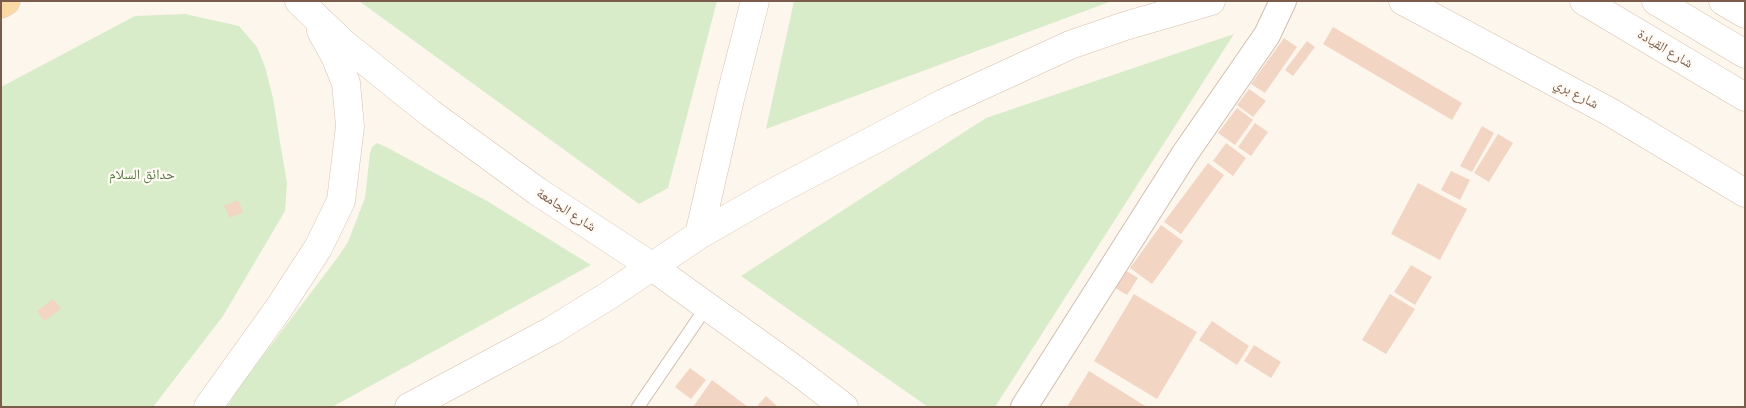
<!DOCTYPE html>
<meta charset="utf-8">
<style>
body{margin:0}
#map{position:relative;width:1746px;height:408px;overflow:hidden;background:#fdf6ec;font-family:Karla,sans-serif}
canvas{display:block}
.frame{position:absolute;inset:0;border:2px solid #7a5c4d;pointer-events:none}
</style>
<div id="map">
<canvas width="1746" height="408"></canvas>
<div class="frame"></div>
</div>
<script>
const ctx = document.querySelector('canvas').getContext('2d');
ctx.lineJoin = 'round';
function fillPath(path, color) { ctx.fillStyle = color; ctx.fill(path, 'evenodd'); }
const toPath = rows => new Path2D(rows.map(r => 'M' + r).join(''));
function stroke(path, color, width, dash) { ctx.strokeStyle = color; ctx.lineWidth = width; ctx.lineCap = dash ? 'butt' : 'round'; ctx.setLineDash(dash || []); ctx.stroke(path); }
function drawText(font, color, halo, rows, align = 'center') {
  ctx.font = font + ' Karla,"Noto Naskh Arabic",sans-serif'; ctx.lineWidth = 4.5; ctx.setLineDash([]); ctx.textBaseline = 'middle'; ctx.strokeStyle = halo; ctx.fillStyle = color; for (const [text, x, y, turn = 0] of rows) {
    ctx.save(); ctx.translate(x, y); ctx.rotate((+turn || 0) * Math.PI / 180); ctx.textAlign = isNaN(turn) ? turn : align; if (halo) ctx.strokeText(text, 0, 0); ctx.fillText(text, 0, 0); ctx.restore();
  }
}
fillPath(toPath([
 [359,1,717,1,668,188,639,204],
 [794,1,1112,1,766,129],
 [185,14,239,26,257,47,265,67,273,98,280,142,287,183,285,211,223,316,153,407,1,407,1,87,135,16],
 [1234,34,995,407,928,407,741,276,986,118],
 [377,143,386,147,487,201,591,265,332,407,227,407,240,386,338,257,348,242,365,198,370,153,372,147]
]), '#d8ecc9');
fillPath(toPath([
 [1333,27,1462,103,1452,120,1323,44],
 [1284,38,1297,47,1265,93,1251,84],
 [1307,41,1315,47,1293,76,1285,70],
 [1249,89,1266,101,1253,117,1237,105],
 [1237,108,1253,120,1235,145,1218,133],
 [1255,123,1268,132,1251,156,1238,147],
 [1482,126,1494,133,1472,172,1460,166],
 [1498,134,1513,143,1489,182,1474,173],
 [1226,143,1246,158,1233,176,1213,161],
 [1208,163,1224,175,1181,234,1164,222],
 [1451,171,1470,180,1460,200,1441,190],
 [1418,183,1467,209,1440,260,1391,234],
 [238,200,243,212,230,218,224,206],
 [1161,225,1183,241,1152,284,1130,268],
 [1411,265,1432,277,1415,305,1394,292],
 [1123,269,1138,278,1127,295,1112,286],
 [1134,294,1197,332,1157,399,1094,361],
 [1390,294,1415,309,1386,354,1362,340],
 [53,299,61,309,44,321,37,311],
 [1212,321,1249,346,1237,365,1199,340],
 [1254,345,1281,362,1271,378,1244,361],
 [690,368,706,380,691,399,675,387],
 [1089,371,1147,407,1067,407],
 [712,380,748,407,693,407],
 [766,396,778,407,760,407,758,405]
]), '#f3d5c3');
const lane = toPath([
 [638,407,707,306]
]);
const street = toPath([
 [1024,407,1184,155,1267,35,1283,1]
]);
const secondary = toPath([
 [299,1,343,43,430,113,537,191,651,266,797,371,844,407],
 [1403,1,1610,112,1745,193],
 [1584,1,1745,97],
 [1656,1,1745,54],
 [1723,1,1745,14],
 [699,235,730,99,755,1],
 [208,407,279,308,318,248,341,201,350,126,346,83,335,56,321,31],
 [409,407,551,331,611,294,699,235,767,196,944,103,1070,45,1125,26,1211,1]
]);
const primary = toPath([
 [1,4,6,1]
]);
stroke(lane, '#d1beb0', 14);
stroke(street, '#d1beb0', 28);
stroke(secondary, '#d6c0b0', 29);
stroke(primary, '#dad1cd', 29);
stroke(lane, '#fff', 12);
stroke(street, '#fff', 26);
stroke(secondary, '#fff', 28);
stroke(primary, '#fbd9a5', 28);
drawText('14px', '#7a5c4d', '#fffaf3', [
 ["شارع القيادة",1665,49,31],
 ["شارع بري",1576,94,28],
 ["شارع الجامعة",566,210,33]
]);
drawText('14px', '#537a41', '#fffaf3', [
 ["حدائق السلام",142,175]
]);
</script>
